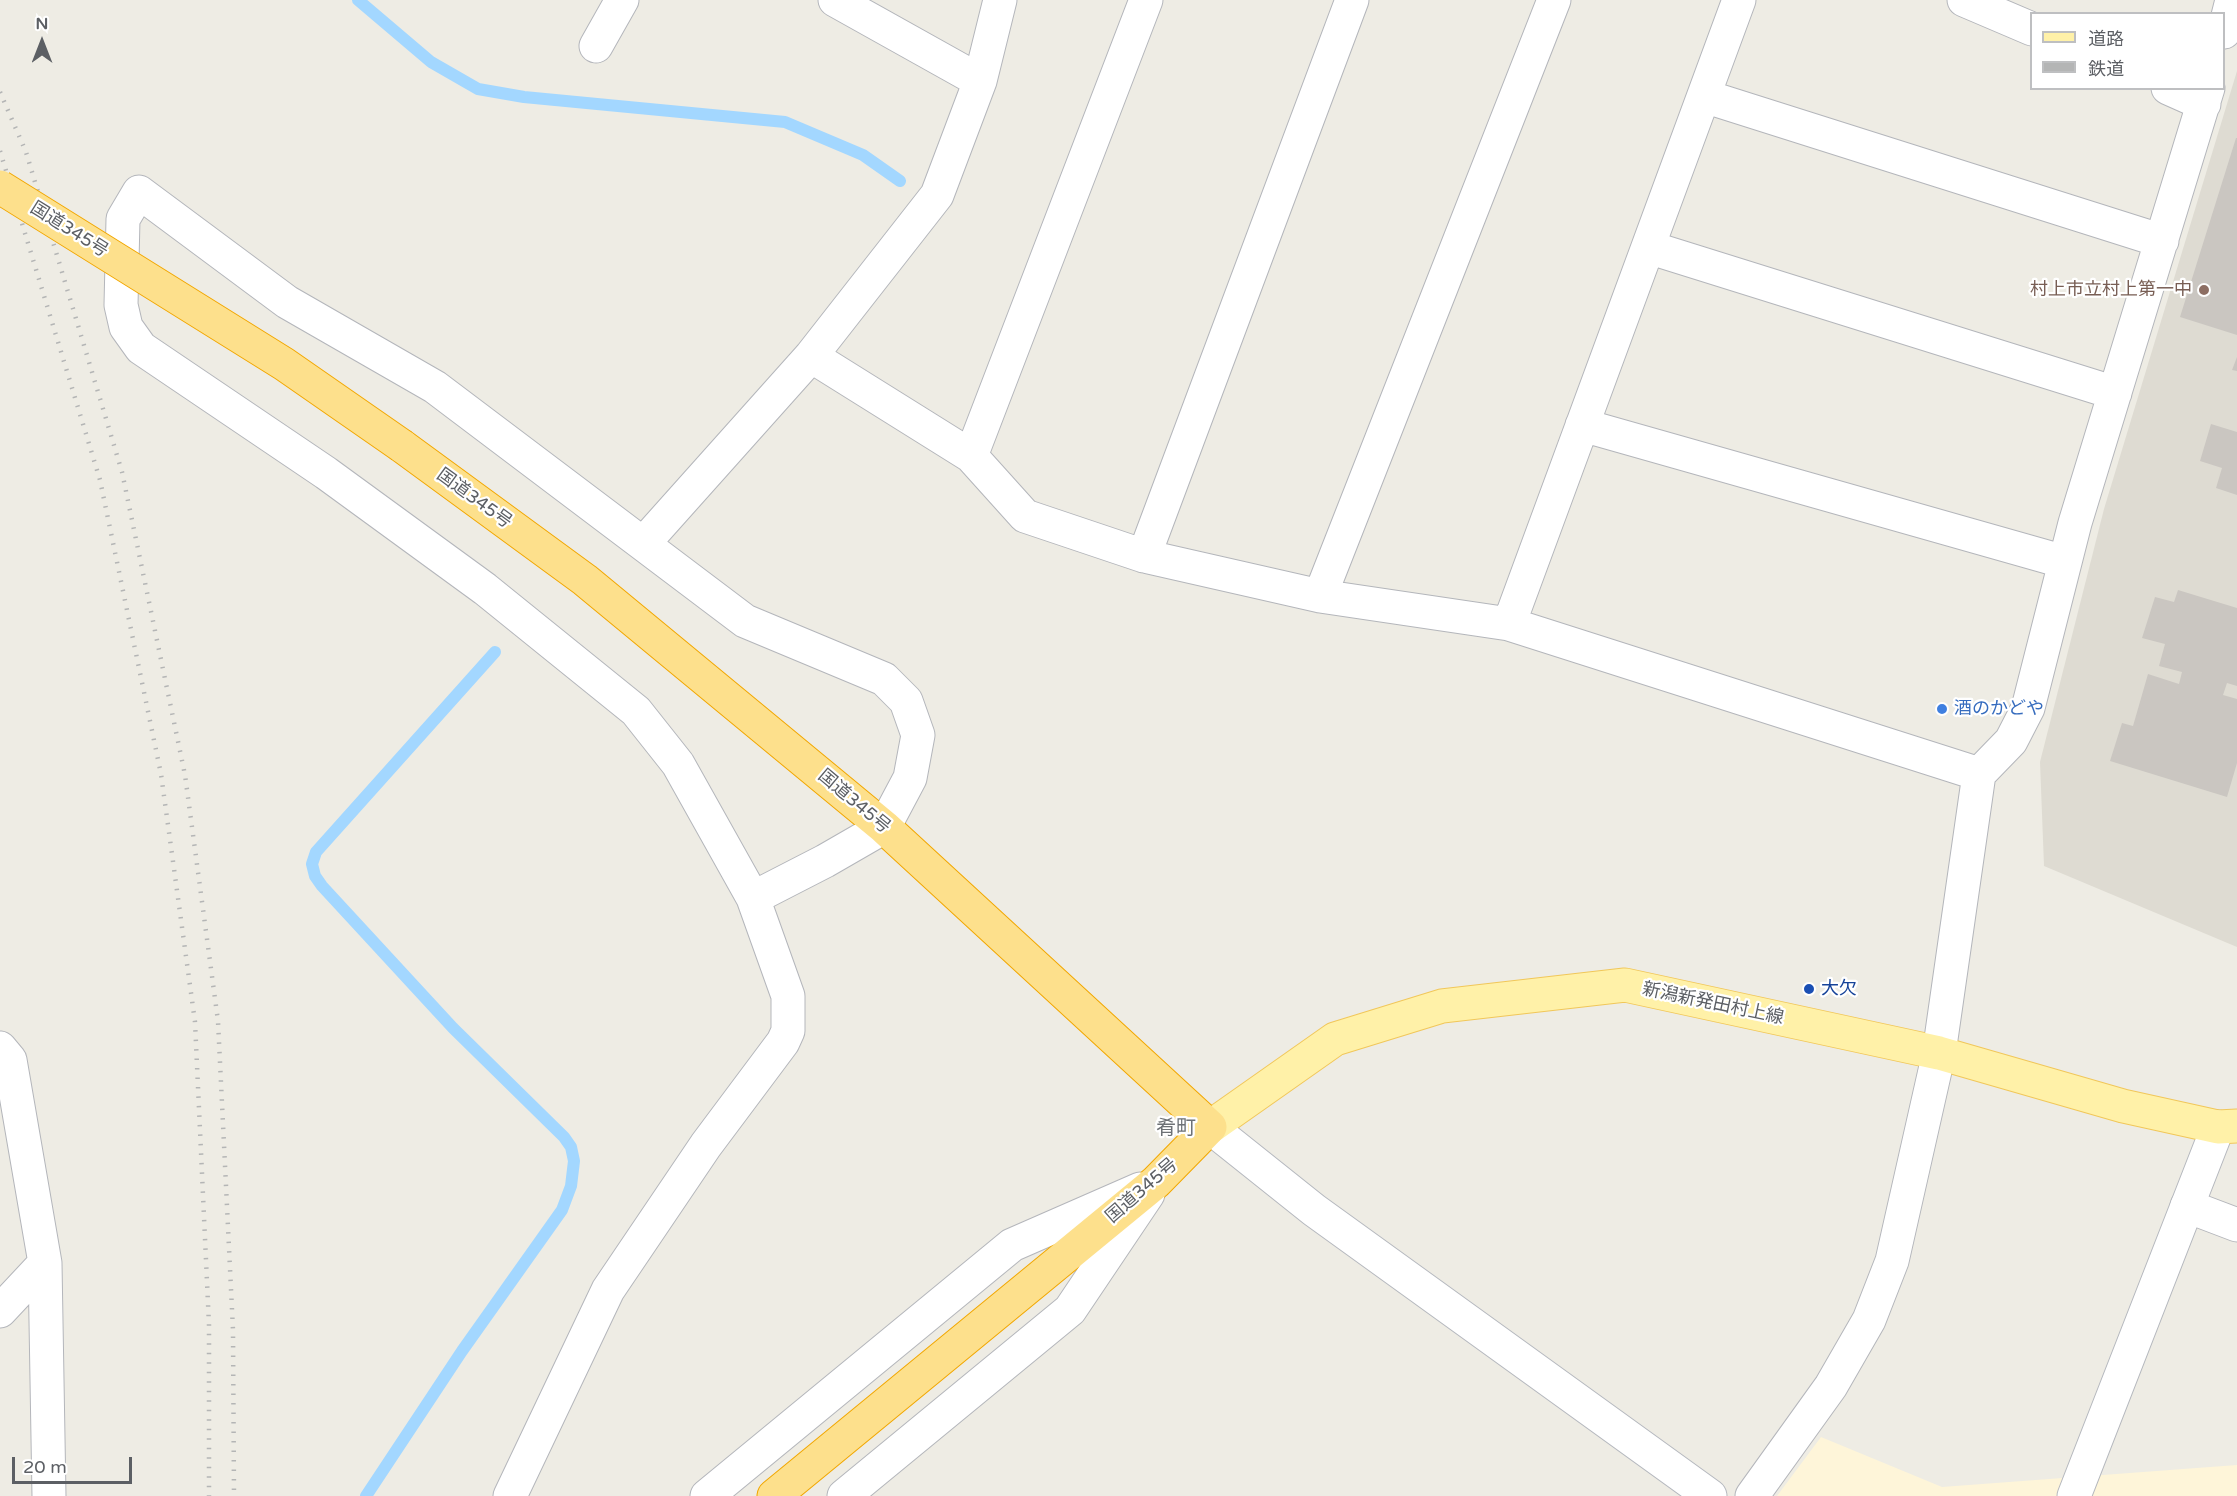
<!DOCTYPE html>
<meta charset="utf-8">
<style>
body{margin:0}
#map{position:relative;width:2237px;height:1496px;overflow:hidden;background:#eeece4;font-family:"Varela Round","Noto Sans JP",sans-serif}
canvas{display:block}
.legend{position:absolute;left:2030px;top:12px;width:195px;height:78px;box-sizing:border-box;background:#fff;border:2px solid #bebfc1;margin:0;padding:8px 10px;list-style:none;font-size:18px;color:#5c5f64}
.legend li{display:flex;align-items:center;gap:12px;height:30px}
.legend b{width:30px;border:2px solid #bebfc1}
.north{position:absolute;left:12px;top:12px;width:60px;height:60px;-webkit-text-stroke:4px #fff;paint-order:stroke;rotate:0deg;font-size:16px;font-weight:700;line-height:24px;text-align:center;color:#5c5f64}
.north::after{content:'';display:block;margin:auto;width:21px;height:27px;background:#5c5f64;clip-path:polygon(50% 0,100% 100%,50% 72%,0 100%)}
.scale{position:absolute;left:12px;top:1457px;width:120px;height:27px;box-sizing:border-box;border:3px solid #5c5f64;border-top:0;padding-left:8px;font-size:18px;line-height:21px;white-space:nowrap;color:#5c5f64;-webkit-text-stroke:4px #fff;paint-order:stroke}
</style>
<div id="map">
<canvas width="2237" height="1496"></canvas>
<ul class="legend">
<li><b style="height:8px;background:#fff1a8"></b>道路</li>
<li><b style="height:8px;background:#b4b5b5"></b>鉄道</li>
</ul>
<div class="north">N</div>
<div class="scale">20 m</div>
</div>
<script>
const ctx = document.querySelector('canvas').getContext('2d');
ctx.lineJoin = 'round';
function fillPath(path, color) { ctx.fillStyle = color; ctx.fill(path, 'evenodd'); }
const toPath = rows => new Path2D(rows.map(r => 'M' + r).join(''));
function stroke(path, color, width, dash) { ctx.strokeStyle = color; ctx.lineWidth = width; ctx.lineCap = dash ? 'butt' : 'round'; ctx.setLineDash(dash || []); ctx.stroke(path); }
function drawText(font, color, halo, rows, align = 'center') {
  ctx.font = font + ' "Varela Round","Noto Sans JP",sans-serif'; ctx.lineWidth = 4.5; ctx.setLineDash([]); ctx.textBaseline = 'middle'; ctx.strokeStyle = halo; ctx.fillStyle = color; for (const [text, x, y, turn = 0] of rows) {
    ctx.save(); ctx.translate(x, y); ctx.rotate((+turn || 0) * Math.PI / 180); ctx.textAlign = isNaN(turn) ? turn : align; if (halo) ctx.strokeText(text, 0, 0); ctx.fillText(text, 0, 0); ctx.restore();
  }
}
fillPath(toPath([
 [1821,1437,1942,1487,2237,1465,2237,1496,1777,1496]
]), '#fef5d9');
fillPath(toPath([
 [2237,71,2237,947,2044,866,2040,762,2104,509]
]), '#dedbd2');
stroke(toPath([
 [358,0,431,62,478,89,524,97,785,122,863,155,900,181],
 [366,1496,462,1351,562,1210,571,1186,574,1161,571,1147,564,1137,453,1028,322,886,315,876,312,864,316,852,495,652]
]), '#a3d7ff', 12);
fillPath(toPath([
 [2236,138,2237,138,2237,335,2180,317],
 [2237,357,2237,371,2232,370],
 [2211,424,2237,432,2237,495,2216,488,2222,468,2200,461],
 [2178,590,2237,608,2237,686,2227,683,2223,695,2237,699,2237,763,2227,797,2110,761,2122,723,2133,726,2148,674,2179,684,2182,672,2159,666,2165,644,2142,638,2155,597,2174,602]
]), '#cac6c1');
const street = toPath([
 [835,0,980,81],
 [1964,0,2032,29],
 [2224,32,2232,0],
 [596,46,622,0],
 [2168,88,2204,104],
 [1704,96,2162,241],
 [1648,247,2115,393],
 [811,356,971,456,1025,516,1144,556,1320,596,1509,624,1979,774],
 [1582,425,2065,562],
 [971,456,1146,0],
 [643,544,811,356,937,195,980,81,1000,0],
 [1144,556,1352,0],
 [1320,596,1554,0],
 [1509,624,1739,0],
 [0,1048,10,1060,45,1263,49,1496],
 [2187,1206,2237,1225],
 [0,1311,45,1263],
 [510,1496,608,1290,706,1145,783,1042,788,1031,788,996,753,898,678,764,636,711,485,589,326,473,141,348,126,327,121,305,123,219,139,192,287,302,435,387,745,621,884,679,906,701,918,735,910,778,884,827,825,861,753,898],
 [707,1496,1012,1245,1140,1189],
 [844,1496,1070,1310,1148,1194],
 [1752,1496,1831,1386,1869,1320,1892,1261,1939,1053,1979,774,2011,741,2028,708,2075,523,2208,88]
]);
const secondary = toPath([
 [1210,1127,1314,1210,1710,1496],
 [2074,1496,2218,1127]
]);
const primary = toPath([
 [1210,1127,1335,1039,1442,1006,1625,985,1939,1053,2123,1106,2218,1127,2237,1126]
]);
const highway = toPath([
 [402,446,585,580,884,827,1210,1127,1156,1182,774,1496]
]);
stroke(street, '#b4b6bb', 35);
stroke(secondary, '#b5b8be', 35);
stroke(primary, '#f1c75a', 35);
stroke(highway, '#f2a700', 35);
stroke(street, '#fff', 33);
stroke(secondary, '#fff', 33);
stroke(primary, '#fff1a8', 33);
stroke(highway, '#fde08c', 33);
stroke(toPath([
 [0,92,26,152,122,472,185,775,218,1021,233,1330,234,1496],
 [0,151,100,480,161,774,195,1022,209,1325,209,1496]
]), '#b4b5b5', 4.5, [1.5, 8]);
const highwayBridge = toPath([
 [0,187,284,364,402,446]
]);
stroke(highwayBridge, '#f2a700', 35, []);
stroke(highwayBridge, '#fde08c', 33);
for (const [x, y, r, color] of [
 [2204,290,6,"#8d6e63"],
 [1942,709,6,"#3f7fe0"],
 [1809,989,6,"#1a4fb4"]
]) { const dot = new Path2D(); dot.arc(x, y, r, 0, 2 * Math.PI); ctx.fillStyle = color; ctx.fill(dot); stroke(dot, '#fff', 2); }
drawText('18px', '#5c5f64', '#fff', [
 ["国道345号",69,230,32],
 ["国道345号",474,499,36],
 ["国道345号",854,802,40],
 ["新潟新発田村上線",1713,1004,12],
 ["国道345号",1142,1191,-41]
]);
drawText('18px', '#785e54', '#fff', [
 ["村上市立村上第一中",2192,290]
], 'right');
drawText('18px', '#366cbe', '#fff', [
 ["酒のかどや",1954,709]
], 'left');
drawText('18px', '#164399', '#fff', [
 ["大欠",1821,989]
], 'left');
drawText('20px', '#6d7176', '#fff', [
 ["肴町",1176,1129]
]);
</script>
